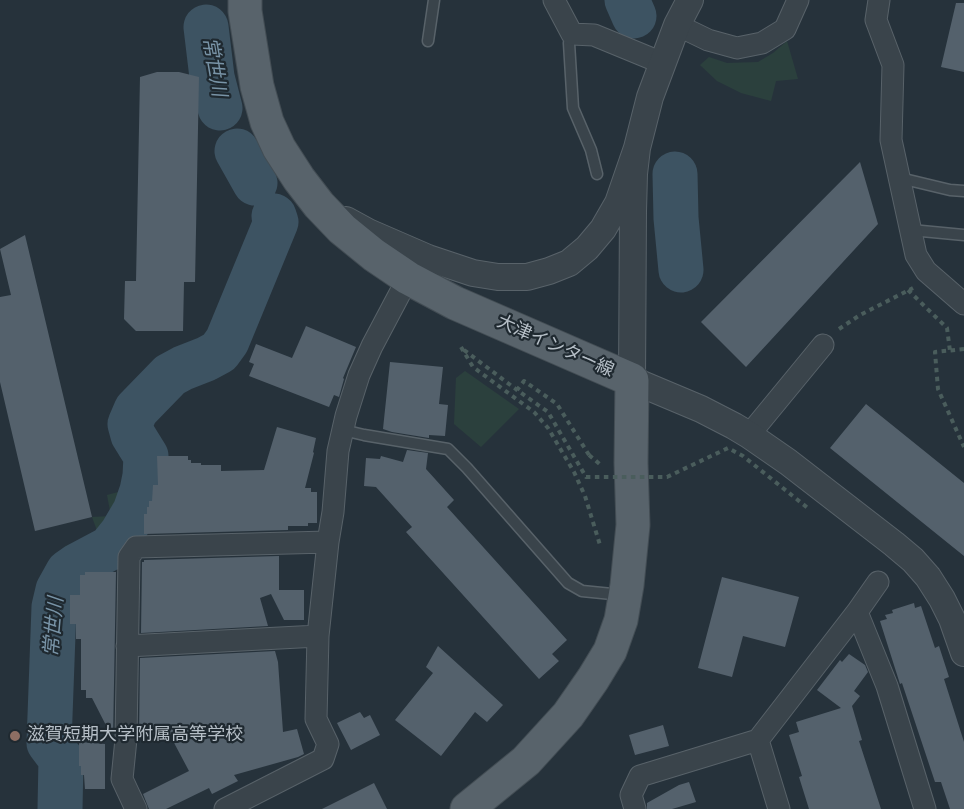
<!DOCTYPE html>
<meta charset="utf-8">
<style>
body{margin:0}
canvas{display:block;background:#26323b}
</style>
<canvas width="964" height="809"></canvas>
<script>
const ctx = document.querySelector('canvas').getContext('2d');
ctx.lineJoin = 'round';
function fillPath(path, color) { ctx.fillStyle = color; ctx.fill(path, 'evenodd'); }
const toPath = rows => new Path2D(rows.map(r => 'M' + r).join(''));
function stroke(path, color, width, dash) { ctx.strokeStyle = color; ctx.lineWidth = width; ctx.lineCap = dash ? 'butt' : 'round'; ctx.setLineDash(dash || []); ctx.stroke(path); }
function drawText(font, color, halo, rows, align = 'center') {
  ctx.font = font + ' Jost,"Noto Sans JP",sans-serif'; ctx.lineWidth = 4.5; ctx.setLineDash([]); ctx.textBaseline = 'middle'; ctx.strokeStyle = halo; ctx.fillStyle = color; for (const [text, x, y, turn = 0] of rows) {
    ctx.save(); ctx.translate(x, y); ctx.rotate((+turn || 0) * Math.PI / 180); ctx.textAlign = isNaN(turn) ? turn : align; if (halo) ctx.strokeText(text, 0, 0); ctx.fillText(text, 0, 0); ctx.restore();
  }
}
fillPath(toPath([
 [787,41,798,79,776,81,771,101,741,93,717,81,700,65,709,57,727,63,758,62,773,53],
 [465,371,519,409,481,447,454,424,456,378],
 [141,486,117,534,102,550,70,565,65,546,99,536,92,517,111,516,107,495]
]), '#2b403d');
stroke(toPath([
 [627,0,634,16],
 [206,27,212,77,220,108],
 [237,151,255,183],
 [675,174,676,218,681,270],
 [60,809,61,759,49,743,54,607,58,590,68,572,78,565,110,548,122,533,135,511,142,491,145,476,146,456,133,435,130,424,136,410,170,375,183,368,206,359,219,352,227,341,276,222,274,216]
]), '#3d5362', 45);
fillPath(toPath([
 [956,3,964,3,964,72,941,67],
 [157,72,179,72,199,77,195,282,184,282,183,331,136,331,124,319,125,281,136,281,140,77],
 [860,162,878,224,746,367,701,322],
 [25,235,92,517,35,531,0,382,0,297,11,295,0,249],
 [306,326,356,347,343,378,344,379,339,397,334,395,329,407,249,376,254,364,249,362,256,344,292,358],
 [390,362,443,367,439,404,448,405,445,436,429,435,429,438,392,432,383,429],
 [866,404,964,483,964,556,830,448],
 [277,427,316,438,313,452,314,453,305,488,311,488,311,492,317,492,317,523,308,523,308,526,288,526,288,530,144,534,144,514,147,514,147,507,149,507,149,501,152,501,153,485,158,485,157,456,188,456,188,460,191,460,191,463,201,463,201,465,221,465,221,471,264,470],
 [407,450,428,453,426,469,454,500,447,507,567,640,552,654,559,661,539,679,406,532,412,527,376,487,364,486,366,458,380,459,381,456,403,462],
 [279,556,279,590,304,590,304,620,284,620,271,594,260,598,268,626,141,633,142,562,144,562,144,560],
 [85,572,116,572,113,739,92,698,86,698,86,690,81,690,81,639,76,639,76,624,70,624,70,595,80,595,80,575,85,575],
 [722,577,799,597,785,647,743,636,732,677,698,668],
 [914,603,915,608,921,606,935,648,939,646,949,677,944,679,964,742,964,809,950,809,941,782,935,782,902,683,900,684,880,621,887,619,885,615,893,613,892,610],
 [438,646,503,705,487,722,475,712,441,756,395,720,433,673,426,667],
 [275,651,278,662,283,732,297,729,304,754,298,757,234,775,238,781,212,794,209,788,166,809,149,809,143,794,189,771,172,739,139,739,140,658],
 [849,654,865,665,868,672,854,691,860,696,852,706,862,740,859,741,881,809,809,809,799,777,802,776,789,735,799,732,796,722,841,708,817,690,840,660,842,662],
 [360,712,364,718,370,715,380,735,351,750,337,723],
 [663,725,669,746,635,755,629,735],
 [79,742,105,744,105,789,85,789,84,775,81,775,81,766,79,766],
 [689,782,696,802,672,809,647,809,647,803,679,785],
 [374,783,387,809,322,809]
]), '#54616c');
const service = toPath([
 [572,34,569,43,573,108,591,150,597,174],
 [428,41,434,0],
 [900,178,950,190,964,191],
 [911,230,964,235],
 [343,430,364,435,448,449,467,468,568,583,582,591,622,595]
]);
const minor = toPath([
 [554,0,572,34,594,35,662,63],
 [879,0,876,20,893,65,891,140,916,255,926,271,964,304],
 [677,25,708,40,737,48,762,43,785,29,798,0],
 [749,435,823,345],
 [857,612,887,686,925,809],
 [127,646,318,636],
 [758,740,779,809],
 [136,809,122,779,126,739,129,557,136,547,328,542,333,512,338,451,346,416,359,375,372,346,408,278],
 [225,809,323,759,328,744,316,719,318,636,328,542],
 [635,809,631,795,640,776,758,740,857,612,878,582]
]);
const tertiary = toPath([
 [637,148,634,174,633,211,632,380,701,409,734,426,749,435,788,462,894,544,913,560,928,577,942,599,952,619,964,653],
 [346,220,368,232,428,258,473,273,498,277,527,277,549,271,569,263,587,248,603,229,618,203,637,148,650,97,677,25,690,0]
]);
const primary = toPath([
 [245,0,245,11,257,86,267,122,279,148,299,179,319,205,342,229,374,255,408,278,455,303,632,380,631,463,633,525,627,585,621,620,610,651,593,679,568,715,526,761,467,809]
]);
stroke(service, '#586269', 13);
stroke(minor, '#586269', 23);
stroke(tertiary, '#586269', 28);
stroke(primary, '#434d54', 35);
stroke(toPath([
 [908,290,947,328,950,351],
 [839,329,860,315,913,288],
 [461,347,473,367,534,412,548,428,574,472,585,496,600,545],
 [964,349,935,352,938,389,964,447],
 [464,350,517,390],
 [589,455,602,466]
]), '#4a5d5c', 4, [4.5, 4.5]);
stroke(service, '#3a444b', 10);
stroke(minor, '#3a444b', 21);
stroke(tertiary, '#3a444b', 26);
stroke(primary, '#58636b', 33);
stroke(toPath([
 [589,455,557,404,524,381,517,390,548,412,586,477,667,477,728,448,743,456,809,509]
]), '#4a5d5c', 4, [4.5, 4.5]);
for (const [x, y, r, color] of [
 [15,736,6,"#8d6e63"]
]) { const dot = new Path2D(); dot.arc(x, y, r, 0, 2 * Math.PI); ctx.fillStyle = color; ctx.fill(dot); stroke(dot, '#1f2930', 2); }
drawText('18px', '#b6bfc7', '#1f2930', [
 ["大津インター線",555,347,24]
]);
drawText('18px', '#b6bfc7', '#1f2930', [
 ["滋賀短期大学附属高等学校",27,736]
], 'left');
drawText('italic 20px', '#7994a7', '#1f2930', [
 ["常世川",213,67,80],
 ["常世川",55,627,-85]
]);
</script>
